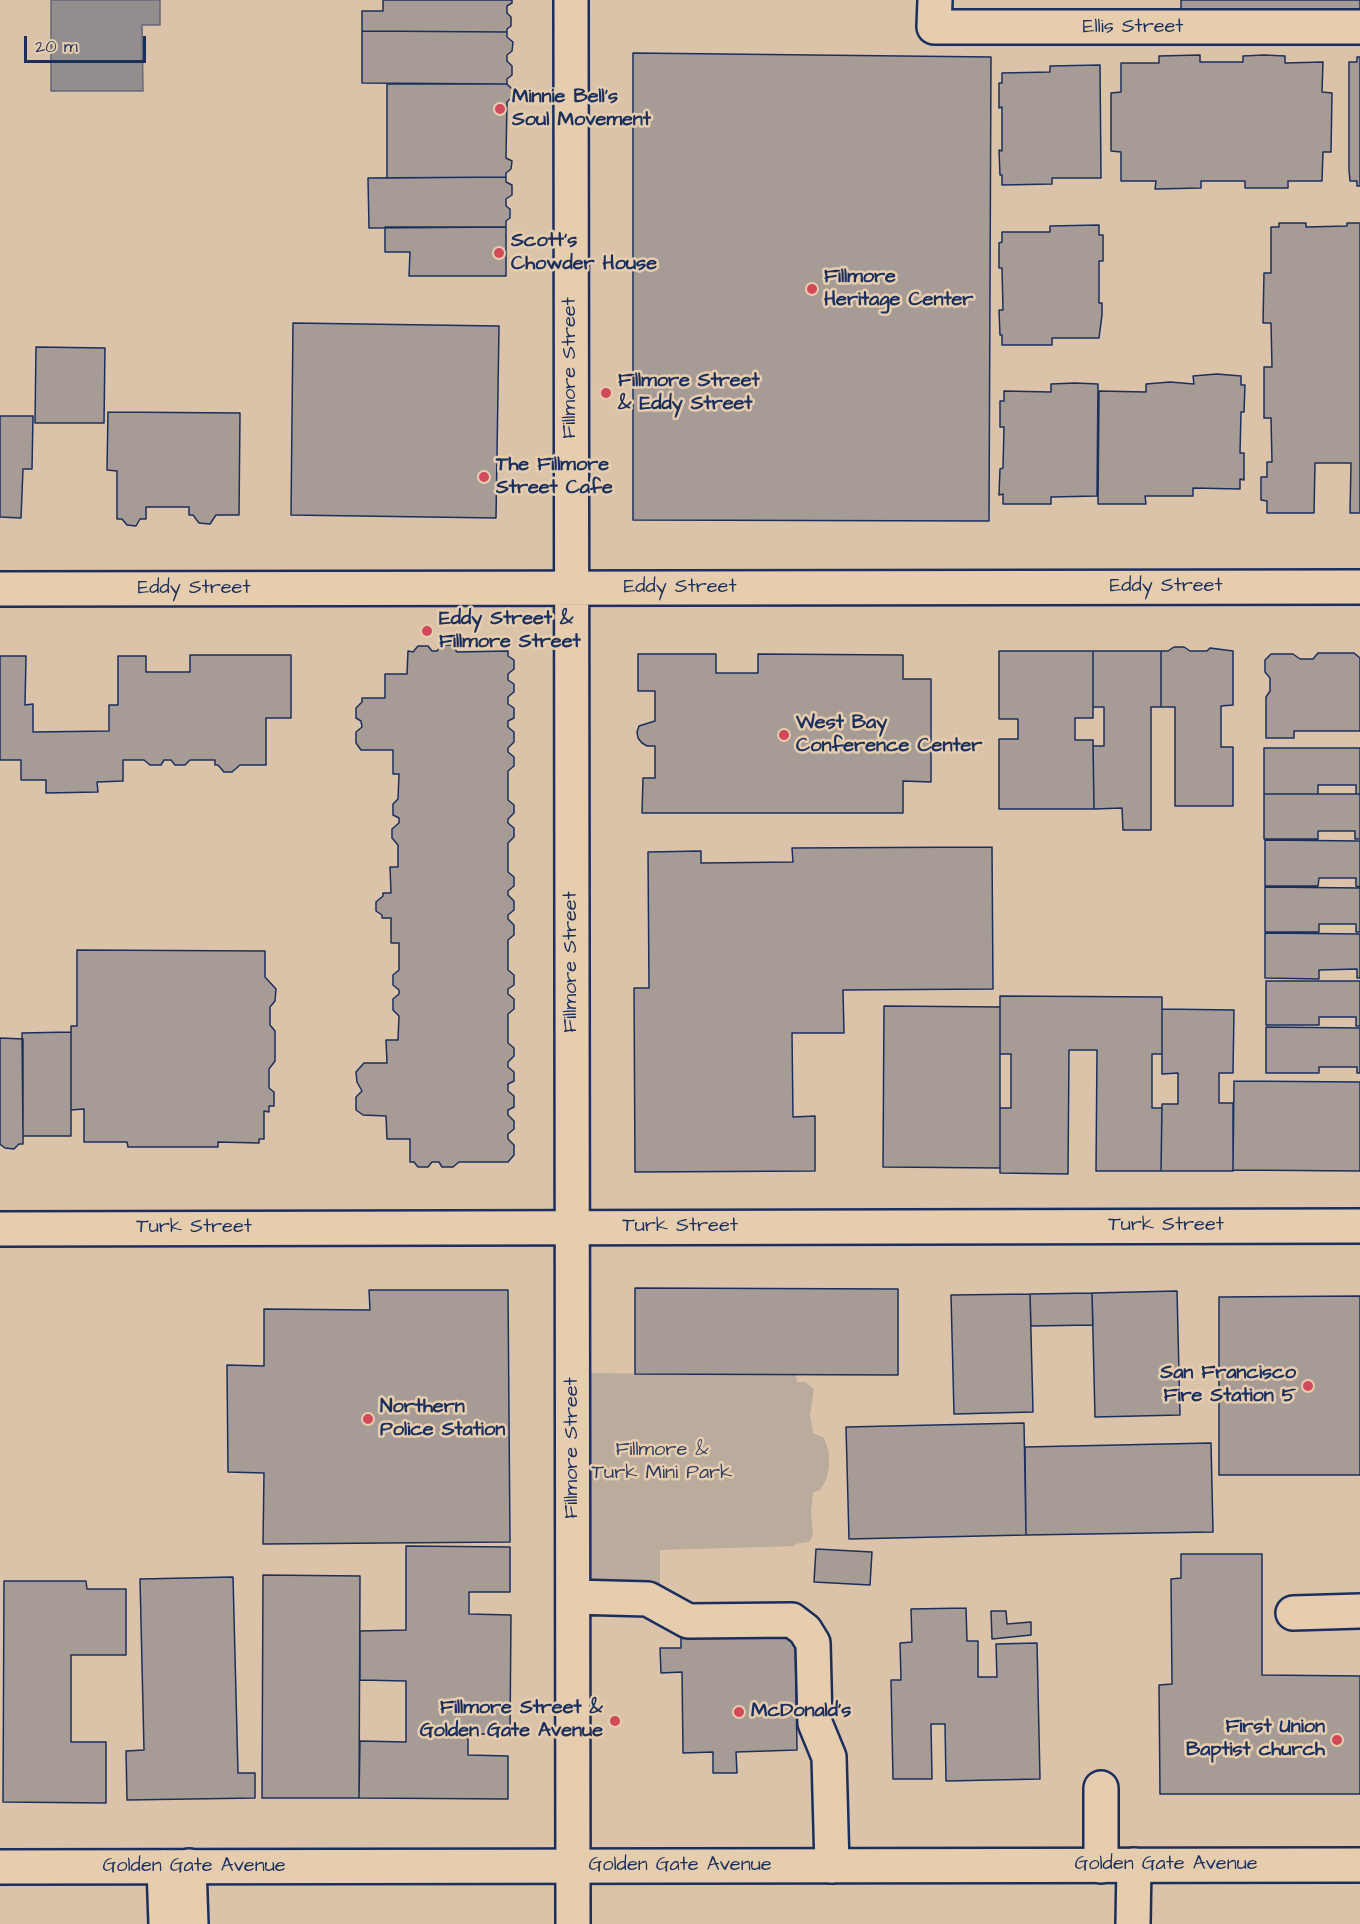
<!DOCTYPE html>
<style>
body{margin:0}
#map{position:relative;width:1360px;height:1924px;overflow:hidden;background:#dac3a9;font-family:"Architects Daughter",sans-serif}
canvas{display:block}
.scale{position:absolute;left:24px;top:36px;width:122px;height:27px;box-sizing:border-box;border:3px solid #1b2f5e;border-top:0;padding-left:8px;font-size:18px;line-height:21px;white-space:nowrap;color:#1b2f5e;-webkit-text-stroke:4px #e6cdae;paint-order:stroke}
</style>
<div id="map">
<canvas width="1360" height="1924"></canvas>
<div class="scale">20 m</div>
</div>
<script>
const ctx = document.querySelector('canvas').getContext('2d');
ctx.lineJoin = 'round';
function fillPath(path, color) { ctx.fillStyle = color; ctx.fill(path, 'evenodd'); }
const toPath = rows => new Path2D(rows.map(r => 'M' + r).join(''));
function stroke(path, color, width, dash) { ctx.strokeStyle = color; ctx.lineWidth = width; ctx.lineCap = dash ? 'butt' : 'round'; ctx.setLineDash(dash || []); ctx.stroke(path); }
function drawText(font, color, halo, rows, align = 'center') {
  ctx.font = font + ' "Architects Daughter",sans-serif'; ctx.lineWidth = 5; ctx.setLineDash([]); ctx.textBaseline = 'middle'; ctx.strokeStyle = halo; ctx.fillStyle = color; for (const [text, x, y, turn = 0] of rows) {
    ctx.save(); ctx.translate(x, y); ctx.rotate((+turn || 0) * Math.PI / 180); ctx.textAlign = isNaN(turn) ? turn : align; if (halo) ctx.strokeText(text, 0, 0); ctx.fillText(text, 0, 0); ctx.restore();
  }
}
fillPath(toPath([
 [573,1373,796,1375,797,1382,805,1382,814,1389,810,1415,813,1433,824,1438,829,1453,829,1468,826,1480,820,1490,813,1492,811,1512,813,1535,811,1539,808,1542,795,1544,795,1546,660,1550,660,1586,573,1584]
]), '#baab9c');
const water = toPath([
 [51,0,160,0,160,25,142,25,143,91,51,91,51,0]
]);
fillPath(water, '#938d8d');
stroke(water, '#63677a', 1.5);
const building = toPath([
 [383,0,512,0,512,3,507,6,507,13,511,17,511,26,507,29,507,32,362,31,362,11,383,11,383,0],
 [1181,0,1360,0,1360,10,1181,10,1181,0],
 [362,31,507,32,507,37,513,42,512,51,507,55,507,61,512,66,512,75,507,79,507,84,362,83,362,31],
 [633,53,991,57,989,521,633,520,633,53],
 [1200,55,1200,62,1243,62,1243,56,1264,55,1285,56,1285,63,1323,62,1322,92,1332,93,1331,152,1323,152,1322,181,1288,181,1288,188,1245,188,1245,181,1201,181,1201,188,1155,189,1156,181,1121,181,1121,152,1111,151,1111,93,1121,92,1121,63,1159,63,1159,56,1200,55],
 [1357,57,1360,57,1360,186,1357,186,1357,181,1350,181,1349,170,1349,62,1357,62,1357,57],
 [1100,65,1101,178,1052,178,1052,184,1002,185,1002,175,1000,175,999,150,1002,151,1002,107,999,108,999,83,1002,83,1002,73,1050,72,1050,66,1100,65],
 [387,84,507,84,512,89,511,98,507,102,506,158,512,161,511,169,506,173,506,177,387,178,387,84],
 [506,177,506,182,512,185,512,195,506,199,506,206,510,209,510,218,506,221,506,227,369,228,368,178,506,177],
 [1279,223,1306,223,1306,227,1347,226,1347,223,1360,223,1360,513,1350,513,1351,463,1315,463,1314,513,1267,513,1267,501,1261,500,1261,477,1267,477,1267,462,1272,462,1271,418,1264,418,1264,367,1272,367,1271,323,1263,323,1264,273,1271,273,1271,227,1279,227,1279,223],
 [1099,225,1099,235,1103,235,1103,261,1099,261,1099,303,1102,303,1102,315,1099,338,1052,338,1052,345,1002,345,1002,335,1000,335,999,310,1003,310,1002,268,999,268,999,243,1002,242,1002,232,1050,232,1050,226,1099,225],
 [385,227,506,227,506,276,409,276,410,252,385,252,385,227],
 [293,323,499,326,496,518,291,515,293,323],
 [36,347,105,348,104,423,35,423,36,347],
 [1217,374,1241,376,1241,385,1245,385,1244,412,1241,412,1240,453,1244,453,1244,480,1240,479,1240,489,1193,488,1193,496,1145,496,1146,504,1098,504,1099,391,1146,392,1146,384,1170,382,1194,384,1193,376,1217,374],
 [1075,383,1098,384,1097,496,1051,497,1051,504,1003,504,1003,494,999,495,1000,469,1003,468,1004,427,1000,427,1000,401,1004,401,1004,391,1051,392,1051,384,1075,383],
 [108,412,240,413,239,515,216,515,210,524,199,523,193,515,189,515,189,507,146,507,146,519,140,519,136,526,127,525,122,519,117,519,117,471,107,470,108,412],
 [0,416,33,416,32,469,23,469,21,518,0,517,0,416],
 [442,645,452,645,457,652,508,651,508,656,514,660,514,669,508,674,508,680,514,684,514,692,508,697,508,704,514,708,514,718,508,721,508,727,514,732,514,742,508,748,508,752,514,757,514,766,508,771,508,800,514,805,514,813,508,819,508,823,514,828,514,837,508,843,508,872,514,877,514,886,508,891,508,895,514,901,514,910,508,915,508,919,514,925,514,935,508,940,508,970,514,975,514,985,508,989,508,994,514,999,514,1009,508,1014,508,1043,514,1048,514,1056,508,1062,508,1067,514,1072,514,1081,508,1084,508,1091,514,1096,514,1107,508,1110,508,1115,514,1121,514,1129,508,1134,508,1139,514,1145,514,1155,508,1162,459,1162,453,1167,442,1167,439,1162,432,1162,428,1167,418,1167,414,1162,410,1162,410,1139,387,1139,386,1116,363,1115,356,1110,356,1097,362,1091,357,1082,356,1072,364,1063,387,1063,386,1040,398,1040,399,1016,393,1010,393,999,399,994,399,990,393,985,393,975,399,970,399,943,391,943,391,918,382,918,382,915,376,911,376,902,383,896,383,893,391,893,390,867,398,867,398,845,392,838,392,829,399,823,399,818,393,815,393,804,398,799,399,774,393,774,393,750,361,750,356,743,356,732,362,727,361,721,356,718,356,708,362,702,362,698,385,698,385,674,407,674,408,651,413,652,418,646,428,646,432,651,437,651,442,645],
 [1174,647,1184,647,1190,651,1207,651,1210,648,1233,651,1233,705,1221,706,1221,747,1233,747,1233,806,1175,806,1175,707,1161,707,1161,651,1168,651,1174,647],
 [999,651,1093,651,1093,718,1075,718,1075,740,1093,740,1094,809,999,809,999,739,1018,739,1018,719,999,719,999,651],
 [1093,651,1161,651,1161,707,1151,707,1151,830,1123,830,1122,808,1094,809,1093,746,1104,746,1104,707,1093,707,1093,651],
 [1318,653,1354,653,1360,658,1360,731,1294,731,1294,738,1266,738,1266,697,1270,691,1270,678,1265,672,1265,660,1271,654,1293,654,1300,659,1313,659,1318,653],
 [638,654,716,654,716,673,758,673,758,654,903,655,903,679,931,679,931,782,903,781,903,813,642,813,643,778,655,778,655,746,647,746,642,743,638,738,637,732,639,726,655,721,655,691,638,691,638,654],
 [190,655,291,655,291,718,266,718,266,765,240,765,232,772,224,772,218,765,215,765,215,760,190,760,185,765,175,765,171,760,164,760,161,765,150,765,144,760,123,760,123,781,97,782,98,792,46,793,46,780,21,780,21,760,0,760,0,656,26,656,25,705,33,704,33,732,109,731,109,705,118,705,118,656,146,656,146,672,190,672,190,655],
 [1264,748,1360,748,1360,794,1356,794,1356,785,1318,785,1318,794,1264,794,1264,748],
 [1264,794,1360,794,1360,839,1355,839,1355,831,1318,831,1318,839,1264,839,1264,794],
 [1265,840,1360,841,1360,887,1356,886,1356,878,1319,878,1318,886,1265,886,1265,840],
 [992,847,993,989,843,990,844,1033,792,1033,793,1117,815,1116,815,1171,635,1172,634,988,649,988,648,852,701,851,701,863,793,862,792,848,992,847],
 [1265,887,1360,888,1360,932,1356,932,1356,924,1319,924,1319,932,1265,932,1265,887],
 [1265,933,1360,934,1360,978,1357,978,1357,969,1319,970,1319,979,1265,978,1265,933],
 [77,950,265,951,265,977,276,989,275,1001,270,1007,270,1025,275,1031,275,1061,269,1069,269,1088,274,1092,274,1106,269,1106,269,1112,264,1111,264,1139,259,1139,259,1143,218,1142,218,1147,128,1147,127,1142,84,1142,84,1109,71,1110,71,1026,77,1026,77,950],
 [1266,981,1360,981,1360,1026,1356,1026,1356,1017,1319,1017,1319,1025,1266,1025,1266,981],
 [1000,996,1162,997,1162,1054,1152,1054,1152,1108,1162,1108,1161,1171,1096,1171,1097,1050,1069,1050,1068,1174,1000,1173,1000,1108,1011,1108,1011,1054,1000,1054,1000,996],
 [884,1006,1000,1007,1000,1168,883,1167,884,1006],
 [1162,1009,1234,1010,1233,1073,1219,1073,1219,1103,1233,1103,1233,1171,1161,1171,1162,1104,1178,1104,1178,1073,1162,1074,1162,1009],
 [1266,1027,1360,1028,1360,1073,1357,1073,1357,1067,1319,1067,1319,1073,1266,1073,1266,1027],
 [71,1032,71,1136,23,1136,22,1033,71,1032],
 [0,1038,23,1039,23,1144,19,1144,14,1149,5,1148,0,1144,0,1038],
 [1234,1081,1360,1082,1360,1171,1233,1170,1234,1081],
 [635,1288,898,1289,898,1375,635,1374,635,1288],
 [369,1290,508,1290,510,1542,263,1544,264,1473,228,1472,227,1365,264,1366,264,1309,370,1310,369,1290],
 [1177,1291,1180,1415,1095,1417,1092,1293,1177,1291],
 [1092,1293,1093,1325,1031,1326,1030,1294,1092,1293],
 [1030,1294,1033,1412,954,1414,951,1295,1030,1294],
 [1360,1296,1360,1475,1219,1475,1219,1297,1360,1296],
 [1024,1423,1026,1535,849,1539,846,1427,1024,1423],
 [1211,1443,1213,1532,1026,1535,1025,1447,1211,1443],
 [406,1546,510,1547,510,1592,469,1592,469,1614,511,1615,510,1734,468,1734,468,1755,508,1756,508,1799,359,1798,360,1741,406,1742,406,1681,360,1680,360,1631,406,1630,406,1546],
 [816,1549,872,1552,870,1585,814,1582,816,1549],
 [1181,1554,1262,1554,1262,1675,1360,1676,1360,1794,1160,1794,1159,1685,1172,1684,1171,1579,1181,1578,1181,1554],
 [263,1575,360,1576,359,1798,262,1798,263,1575],
 [233,1577,238,1773,255,1773,255,1798,127,1800,126,1751,144,1750,140,1579,233,1577],
 [4,1581,86,1581,87,1589,126,1589,126,1655,71,1655,71,1742,106,1742,106,1803,3,1802,4,1581],
 [966,1608,967,1641,978,1641,978,1677,997,1677,996,1644,1037,1643,1040,1779,946,1781,945,1724,931,1724,932,1779,893,1779,891,1680,901,1680,900,1643,912,1642,911,1609,966,1608],
 [991,1611,1006,1611,1007,1624,1031,1622,1031,1635,992,1639,991,1611],
 [795,1627,797,1750,736,1752,737,1773,713,1773,713,1752,683,1753,682,1672,661,1673,660,1648,681,1648,681,1629,795,1627]
]);
fillPath(building, '#a79c95');
stroke(building, '#1b2f5e', 1.5);
const minor = toPath([
 [571,0,573,1924],
 [935,0,934,27,1360,27],
 [0,589,1360,587],
 [573,1597,648,1599,688,1621,792,1620,805,1630,813,1643,815,1723,829,1757,832,1866],
 [1293,1613,1360,1611],
 [1101,1788,1101,1866],
 [189,1866,191,1924],
 [164,1867,166,1924],
 [1133,1924,1134,1865]
]);
const major = toPath([
 [0,1229,1360,1226],
 [0,1867,1360,1865]
]);
stroke(minor, '#1b2f5e', 38);
stroke(major, '#1b2f5e', 38);
stroke(minor, '#e6cdae', 33);
stroke(major, '#e6cdae', 33);
for (const [x, y, r, color] of [
 [500,109,6,"#d1495b"],
 [499,253,6,"#d1495b"],
 [812,289,6,"#d1495b"],
 [606,393,6,"#d1495b"],
 [484,477,6,"#d1495b"],
 [427,631,6,"#d1495b"],
 [784,735,6,"#d1495b"],
 [1308,1386,6,"#d1495b"],
 [368,1419,6,"#d1495b"],
 [739,1712,6,"#d1495b"],
 [615,1721,6,"#d1495b"],
 [1337,1740,6,"#d1495b"]
]) { const dot = new Path2D(); dot.arc(x, y, r, 0, 2 * Math.PI); ctx.fillStyle = color; ctx.fill(dot); stroke(dot, '#e6cdae', 2); }
drawText('20px', '#1b2f5e', '#e6cdae', [
 ["Ellis Street",1133,28],
 ["Fillmore Street",571,368,-90],
 ["Eddy Street",1166,587],
 ["Eddy Street",680,588],
 ["Eddy Street",194,589],
 ["Fillmore Street",572,962,-90],
 ["Turk Street",1166,1226],
 ["Turk Street",680,1227],
 ["Turk Street",194,1228],
 ["Fillmore Street",573,1448,-90],
 ["Golden Gate Avenue",1166,1865],
 ["Golden Gate Avenue",680,1866],
 ["Golden Gate Avenue",194,1867]
]);
drawText('bold 20px', '#1b2f5e', '#e6cdae', [
 ["Minnie Bell's",512,98],
 ["Soul Movement",512,121],
 ["Scott's",511,242],
 ["Chowder House",511,265],
 ["Fillmore",824,278],
 ["Heritage Center",824,301],
 ["Fillmore Street",618,382],
 ["& Eddy Street",618,405],
 ["The Fillmore",496,466],
 ["Street Cafe",496,489],
 ["Eddy Street &",439,620],
 ["Fillmore Street",439,643],
 ["West Bay",796,724],
 ["Conference Center",796,747],
 ["San Francisco",1296,1374,"right"],
 ["Fire Station 5",1296,1397,"right"],
 ["Northern",380,1408],
 ["Police Station",380,1431],
 ["Fillmore Street &",603,1709,"right"],
 ["Golden Gate Avenue",603,1732,"right"],
 ["McDonald's",751,1712],
 ["First Union",1325,1728,"right"],
 ["Baptist church",1325,1751,"right"]
], 'left');
drawText('20px', '#2b3b64', '#e6cdae', [
 ["Fillmore &",662,1451],
 ["Turk Mini Park",662,1474]
]);
</script>
